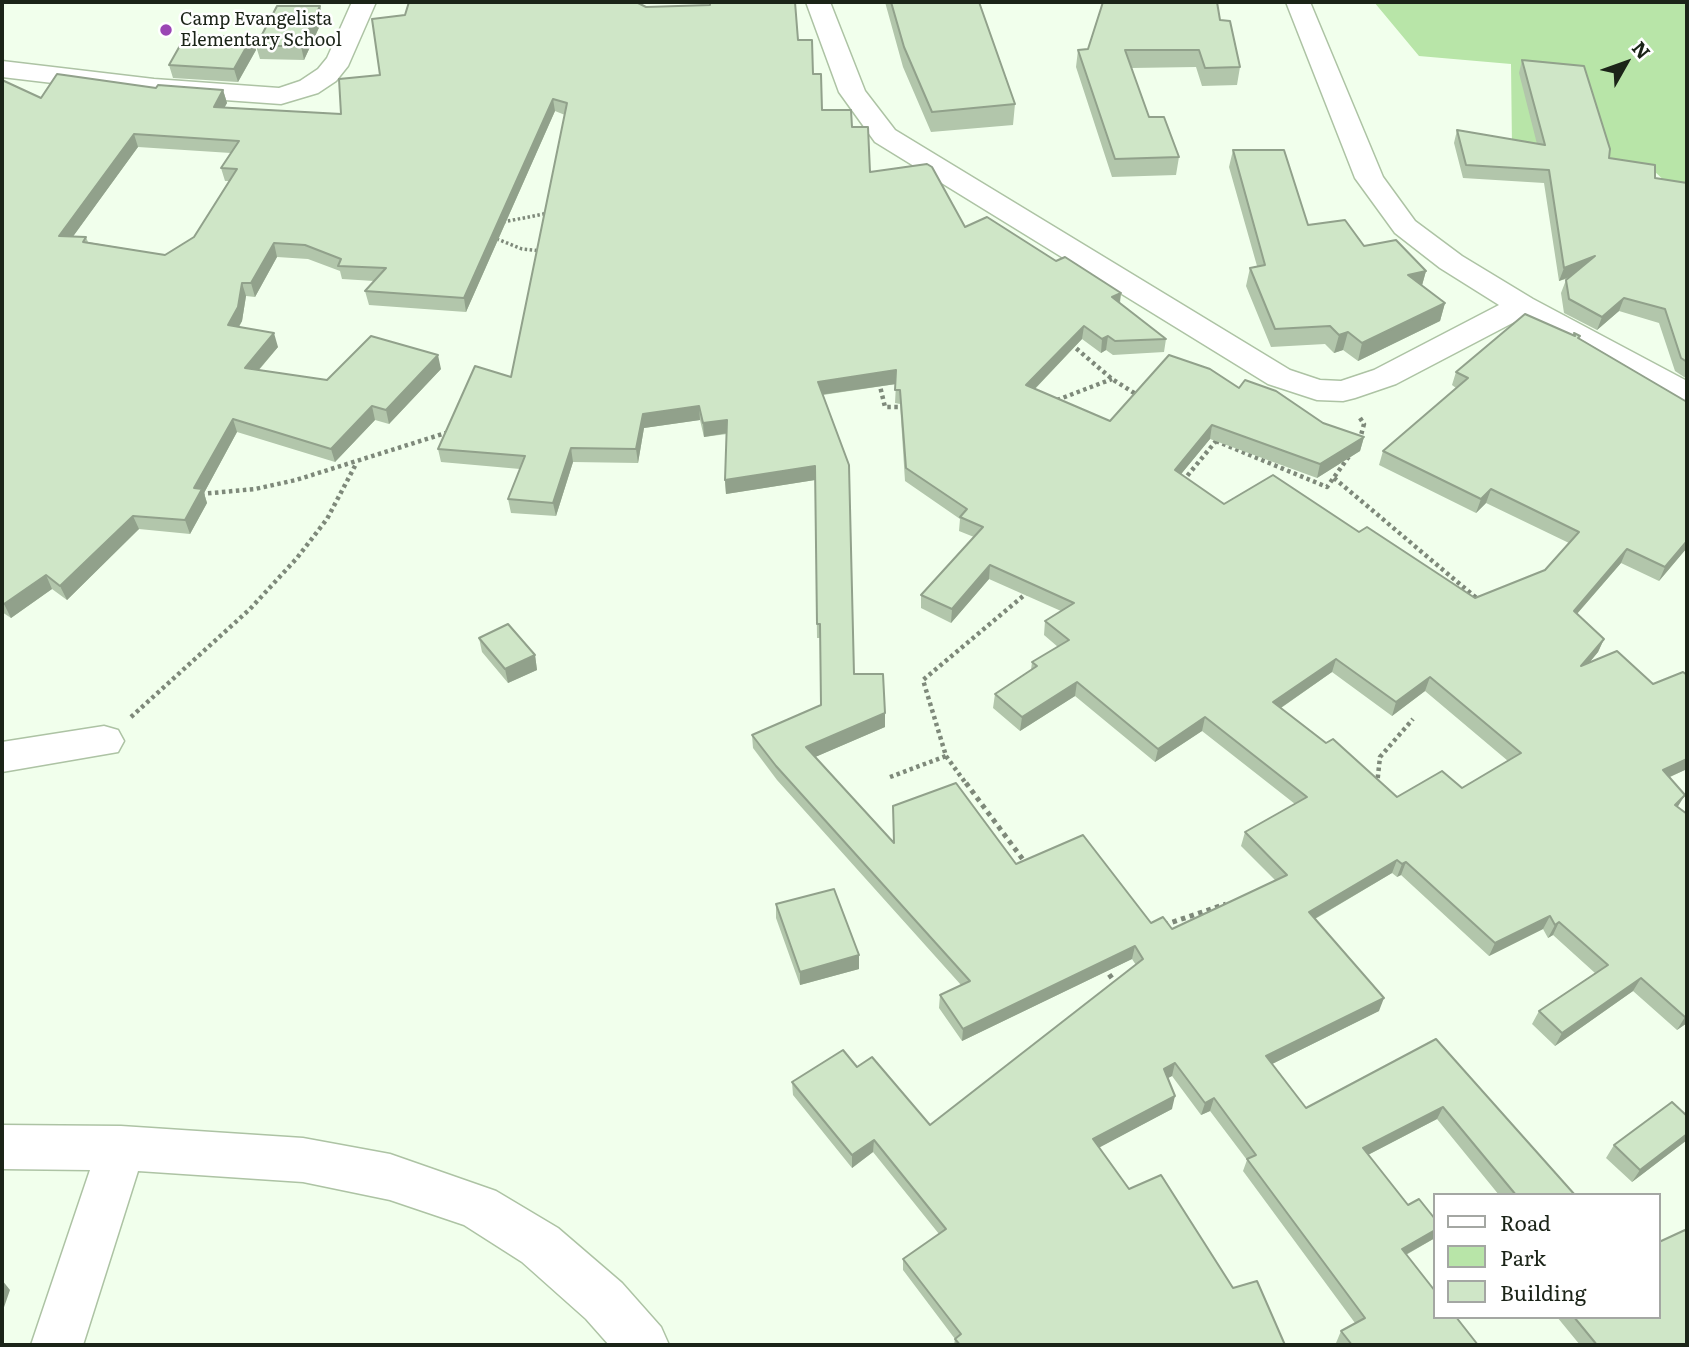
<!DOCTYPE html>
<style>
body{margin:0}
#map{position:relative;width:1689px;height:1347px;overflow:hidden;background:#f1ffec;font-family:Literata,serif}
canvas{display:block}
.frame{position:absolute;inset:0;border:4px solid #1b2418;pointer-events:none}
.legend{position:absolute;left:1433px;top:1193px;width:228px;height:126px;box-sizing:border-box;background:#fff;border:2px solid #a4a7a3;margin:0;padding:9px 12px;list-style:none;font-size:21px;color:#1b2418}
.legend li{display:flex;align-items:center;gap:14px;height:35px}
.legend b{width:35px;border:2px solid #a4a7a3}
.north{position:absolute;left:1591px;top:28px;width:70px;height:70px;-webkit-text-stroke:5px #fff;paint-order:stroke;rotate:50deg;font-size:19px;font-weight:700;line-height:28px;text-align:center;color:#1b2418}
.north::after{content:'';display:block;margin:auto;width:24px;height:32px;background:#1b2418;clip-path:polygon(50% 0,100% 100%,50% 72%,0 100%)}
</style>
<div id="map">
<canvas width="1689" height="1347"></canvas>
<div class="frame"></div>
<ul class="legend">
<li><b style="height:9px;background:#fff"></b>Road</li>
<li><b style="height:19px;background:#b8e5a8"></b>Park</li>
<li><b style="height:19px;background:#cfe6c7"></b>Building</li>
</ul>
<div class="north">N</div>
</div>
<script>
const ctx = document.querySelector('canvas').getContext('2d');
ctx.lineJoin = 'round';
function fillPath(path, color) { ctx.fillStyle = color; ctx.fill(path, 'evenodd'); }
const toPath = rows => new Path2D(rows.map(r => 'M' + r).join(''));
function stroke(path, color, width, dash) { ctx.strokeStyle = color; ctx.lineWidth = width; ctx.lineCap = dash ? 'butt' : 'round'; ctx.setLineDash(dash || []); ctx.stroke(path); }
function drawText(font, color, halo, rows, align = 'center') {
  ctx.font = font + ' Literata,serif'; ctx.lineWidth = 5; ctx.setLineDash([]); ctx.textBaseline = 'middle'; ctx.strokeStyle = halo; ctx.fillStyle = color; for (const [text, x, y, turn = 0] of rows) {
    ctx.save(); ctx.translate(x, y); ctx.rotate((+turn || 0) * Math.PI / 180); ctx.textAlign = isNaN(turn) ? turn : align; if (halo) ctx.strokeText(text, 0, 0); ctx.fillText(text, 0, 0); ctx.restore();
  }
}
fillPath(toPath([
 [1374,2,1687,2,1687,194,1676,192,1650,167,1512,147,1511,64,1419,56]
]), '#b8e5a8');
const minor = toPath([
 [352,2,376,2,348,66,336,81,318,93,281,104,154,95,2,77,2,61,154,79,279,88,300,81,318,69,327,58,352,2],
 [806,2,830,2,865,91,895,130,1290,370,1320,380,1341,381,1374,370,1499,305,1440,268,1395,233,1355,178,1286,2,1310,2,1383,177,1415,221,1462,256,1533,299,1687,381,1687,404,1675,401,1522,318,1396,384,1355,398,1343,401,1317,400,1268,384,875,142,839,92,806,2],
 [104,726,118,730,124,741,118,752,2,772,2,742,104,726],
 [2,1125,121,1126,303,1138,390,1154,496,1191,558,1228,622,1283,661,1327,669,1345,609,1345,586,1319,522,1262,464,1225,390,1200,303,1182,138,1171,83,1345,31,1345,90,1170,2,1169,2,1125]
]);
stroke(minor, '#adc3a4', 3);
stroke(toPath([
 [503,222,549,213],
 [492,237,522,249,541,251]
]), '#7e897a', 3.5, [2.5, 2.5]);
stroke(toPath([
 [1071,344,1112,379,1139,396],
 [879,382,885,407,906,407],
 [1057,400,1112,379],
 [1360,418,1364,424,1360,439],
 [1216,441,1327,487,1350,455],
 [1334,478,1480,601],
 [1183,481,1216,441],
 [201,494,255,489,296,480,449,432],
 [131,717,250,609,297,558,327,519,356,464],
 [946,756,967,785],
 [890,777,946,756,923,680,1028,592],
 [1377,785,1380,757,1413,719]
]), '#7e897a', 4.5, [3.5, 3.5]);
stroke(toPath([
 [966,783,1027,865],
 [1377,786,1377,783],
 [1164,925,1226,904],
 [1104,967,1116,984]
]), '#7e897a', 5, [4.5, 4.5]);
fillPath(minor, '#fff');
fillPath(toPath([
 [885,2,979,2,1015,104,1013,125,931,132,903,67],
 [646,7,798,40,813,74,822,110,852,127,870,172,965,227,1056,261,1121,293,1120,304,1166,339,1164,352,1113,355,1106,350,1101,353,1082,339,1035,389,1110,421,1239,388,1323,423,1364,437,1360,451,1317,478,1210,439,1181,474,1224,504,1359,532,1475,598,1545,570,1569,543,1486,503,1476,513,1379,465,1383,451,1456,388,1452,385,1456,372,1573,336,1574,333,1580,336,1579,338,1687,402,1687,549,1686,549,1659,581,1621,563,1577,614,1604,639,1598,652,1589,663,1653,684,1687,675,1687,769,1670,777,1678,807,1687,814,1687,1023,1677,1030,1633,991,1555,1046,1532,1024,1539,1011,1595,973,1553,935,1548,938,1543,929,1489,956,1401,875,1397,877,1392,873,1315,919,1379,1011,1272,1064,1306,1108,1436,1039,1575,1195,1499,1195,1437,1119,1368,1155,1435,1238,1406,1255,1478,1345,1338,1345,1336,1343,1341,1331,1355,1323,1243,1171,1247,1160,1210,1111,1201,1115,1172,1076,1167,1078,1172,1109,1099,1147,1129,1189,1233,1288,1285,1345,954,1345,955,1339,903,1270,903,1259,939,1234,873,1152,852,1168,793,1095,792,1082,857,1067,930,1125,1136,965,1132,959,962,1041,939,1008,940,995,961,985,777,780,753,748,752,735,821,705,820,638,817,638,815,480,726,494,725,480,727,434,704,437,700,420,644,428,638,463,573,462,556,516,511,513,508,499,520,469,441,462,438,449,511,377,565,115,555,111,466,312,369,305,365,291,374,281,342,279,340,271,308,259,277,257,255,297,246,296,242,321,239,327,278,347,259,370,327,380,441,369,389,424,375,420,335,462,237,432,204,493,207,503,190,534,139,529,67,600,52,589,11,618,2,612,2,80,41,98,156,88,223,90,227,103,224,107,341,114,380,75],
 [138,147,231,153,221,168,225,181,229,181,194,237,165,255,88,242,86,237,73,236],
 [896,384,895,403,900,404,905,481,960,519,959,531,974,537,921,595,921,608,951,623,989,579,1061,611,1045,621,1044,635,1058,647,1032,662,1031,670,995,694,993,708,1020,731,1075,696,1155,762,1202,731,1295,804,1245,832,1241,846,1275,880,1172,929,1151,923,1016,864,893,806,893,842,815,757,885,727,854,674,823,395],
 [1332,672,1392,716,1425,691,1508,761,1462,788,1397,797,1281,708],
 [323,19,304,60,260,59,256,46],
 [1220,20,1240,67,1237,85,1202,86,1196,67,1131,68,1149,117,1179,157,1176,175,1112,177,1076,67,1078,50,1088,49],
 [252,37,256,50,238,82,173,78,169,65],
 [1522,60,1609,158,1655,178,1687,183,1687,379,1675,371,1659,323,1619,311,1597,330,1564,313,1561,293,1566,280,1569,278,1559,281,1544,183,1463,178,1454,143,1457,130,1537,144,1519,73],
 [1233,150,1308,225,1426,271,1422,285,1445,303,1440,321,1358,361,1343,350,1334,353,1325,344,1271,347,1246,286,1250,268,1257,266,1229,167],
 [479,638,535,655,537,670,508,683,482,652],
 [776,904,859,955,859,969,800,985,776,918],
 [1687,1116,1687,1140,1632,1182,1606,1158,1614,1145],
 [1557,1317,1659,1317,1687,1345,1580,1345]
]), '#b2c6ab');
fillPath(toPath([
 [320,6,323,19,304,60,301,46],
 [252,37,256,50,238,82,234,69],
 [223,90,227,103,218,120,214,107],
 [553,99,555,111,466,312,464,298],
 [134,134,138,147,64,249,59,236],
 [274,243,277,257,255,297,251,283],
 [1595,256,1590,269,1559,281,1564,268],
 [1426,271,1421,289,1408,275],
 [242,283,246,296,242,321,232,338,228,325],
 [1121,293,1119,306,1112,297],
 [1624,298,1619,311,1597,330,1602,317],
 [1445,303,1440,321,1358,361,1362,343],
 [1084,326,1082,339,1025,399,1026,385],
 [1348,332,1343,350,1334,353,1339,335],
 [274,333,278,347,249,381,245,368],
 [1108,336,1106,350,1101,353,1102,339],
 [438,355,441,369,389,424,386,410],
 [896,370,896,384,819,395,818,382],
 [372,406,375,420,335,462,331,449],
 [699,406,700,420,644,428,638,463,636,449,643,414],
 [233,419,237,432,204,493,207,503,190,534,185,520,194,488],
 [727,420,728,433,704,437,703,423],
 [1212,425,1210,439,1173,484,1175,470],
 [1364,437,1360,451,1317,478,1320,464],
 [571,448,573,462,556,516,553,503],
 [815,466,815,480,726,494,725,480],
 [1491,489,1486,503,1476,513,1481,499],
 [133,516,139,529,67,600,60,586],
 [1687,541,1686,549,1659,581,1665,567],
 [1627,549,1621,563,1568,624,1574,611],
 [990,565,989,579,951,623,952,609],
 [46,575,52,589,11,618,4,604],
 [1604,639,1598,652,1575,680,1581,666],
 [535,655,537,670,508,683,505,669],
 [1336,659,1332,672,1269,716,1273,702],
 [1430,677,1425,691,1392,716,1396,702],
 [1077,682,1075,696,1020,731,1022,717],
 [885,713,885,727,806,761,806,747],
 [1205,717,1202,731,1155,762,1158,749],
 [1687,759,1687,769,1656,783,1663,770],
 [1685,795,1677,808,1675,805],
 [1397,860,1392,873,1304,925,1309,912],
 [1406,862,1401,875,1397,877,1402,864],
 [1550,916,1543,929,1489,956,1495,943],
 [1559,922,1553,935,1548,938,1555,925],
 [1135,946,1132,959,962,1041,963,1029],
 [859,955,859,969,800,985,800,972],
 [1641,978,1633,991,1555,1046,1562,1033],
 [1384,998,1379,1011,1262,1069,1266,1056],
 [1687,1016,1687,1023,1677,1030,1685,1017],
 [1175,1063,1172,1076,1161,1082,1164,1069],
 [1175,1096,1172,1109,1091,1152,1093,1139],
 [1214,1098,1210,1111,1201,1115,1205,1103],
 [1443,1107,1437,1119,1358,1160,1363,1148],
 [1687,1134,1687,1140,1632,1182,1640,1170],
 [874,1140,873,1152,852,1168,852,1155],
 [1435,1230,1435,1238,1396,1260,1402,1249],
 [2,1280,10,1290,2,1313]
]), '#91a18b');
const building = toPath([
 [409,2,636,2,646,7,710,5,710,2,795,2,798,40,812,40,813,74,821,74,822,110,851,110,852,127,868,127,870,172,927,164,932,167,965,227,987,217,1056,261,1065,257,1121,293,1112,297,1166,339,1115,341,1108,336,1102,339,1084,326,1026,385,1110,421,1169,355,1210,369,1239,388,1245,380,1276,391,1323,423,1364,437,1320,464,1212,425,1175,470,1224,504,1273,475,1359,532,1367,527,1475,598,1545,570,1579,532,1491,489,1481,499,1383,451,1468,378,1456,372,1525,314,1575,336,1574,333,1580,336,1578,338,1687,402,1687,541,1665,567,1627,549,1574,611,1604,639,1581,666,1617,651,1653,684,1683,672,1687,675,1687,759,1663,770,1685,795,1675,805,1687,814,1687,1016,1685,1017,1641,978,1562,1033,1539,1011,1608,965,1559,922,1555,925,1550,916,1495,943,1406,862,1402,864,1397,860,1309,912,1384,998,1266,1056,1306,1108,1436,1039,1575,1195,1516,1195,1443,1107,1363,1148,1408,1205,1419,1199,1435,1219,1435,1230,1402,1249,1435,1291,1435,1317,1456,1317,1478,1345,1352,1345,1341,1331,1365,1318,1247,1159,1256,1155,1214,1098,1205,1103,1175,1063,1164,1069,1175,1096,1093,1139,1129,1189,1161,1175,1233,1288,1257,1281,1285,1345,960,1345,955,1339,961,1334,903,1259,946,1229,874,1140,852,1155,792,1082,843,1050,857,1067,872,1057,930,1125,1143,959,1135,946,963,1029,940,995,970,981,776,766,752,735,821,705,820,624,817,624,815,466,725,480,727,420,703,423,699,406,643,414,636,449,571,448,553,503,508,499,525,456,438,449,475,366,511,377,567,103,553,99,464,298,365,291,386,268,338,266,341,259,305,245,274,243,251,283,242,283,238,307,228,325,274,333,245,368,327,380,371,336,438,355,386,410,372,406,331,449,233,419,194,488,202,489,185,520,133,516,60,586,46,575,4,604,2,603,2,80,41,98,57,74,156,88,158,85,223,90,214,107,341,114,339,79,380,75,372,19,405,15,409,2],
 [134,134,239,141,221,168,237,169,194,237,165,255,83,242,86,237,59,236,134,134],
 [896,370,895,390,900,390,906,468,967,509,960,517,983,527,921,595,952,609,990,565,1074,603,1045,621,1069,640,1032,662,1037,666,995,694,1022,717,1077,682,1158,749,1205,717,1307,797,1245,832,1287,875,1172,929,1163,917,1151,923,1083,835,1016,864,956,783,893,806,894,843,806,747,885,713,883,674,854,674,849,465,818,382,896,370],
 [1336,659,1396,702,1430,677,1521,753,1462,788,1442,771,1397,797,1333,739,1326,743,1273,702,1336,659],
 [891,2,979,2,1015,104,932,112,904,47,891,2],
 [1103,2,1217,2,1220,20,1230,21,1240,67,1205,68,1199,50,1125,50,1149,117,1164,117,1179,157,1115,159,1078,50,1088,49,1103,2],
 [277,6,320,6,301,46,256,46,277,6],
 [186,35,252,37,234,69,169,65,186,35],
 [1522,60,1584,66,1610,149,1609,158,1655,165,1655,178,1687,183,1687,362,1681,358,1665,309,1624,298,1602,317,1569,299,1566,280,1595,256,1564,268,1549,170,1466,165,1457,130,1545,145,1522,60],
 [1233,150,1284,150,1308,225,1345,220,1364,246,1396,240,1426,271,1408,275,1445,303,1362,343,1348,332,1339,335,1330,326,1275,329,1250,268,1265,265,1233,150],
 [508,624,535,655,505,669,479,638,508,624],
 [834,889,859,955,800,972,776,904,834,889],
 [1672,1102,1687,1116,1687,1134,1640,1170,1614,1145,1672,1102],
 [1685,1230,1687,1233,1687,1345,1597,1345,1574,1317,1659,1317,1659,1242,1685,1230]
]);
fillPath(building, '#cfe6c7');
stroke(building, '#91a18b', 2);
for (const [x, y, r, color] of [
 [166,30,7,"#9a46b4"]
]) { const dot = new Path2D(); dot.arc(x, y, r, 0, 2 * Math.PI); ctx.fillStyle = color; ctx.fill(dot); stroke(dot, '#fff', 2.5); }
drawText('18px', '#1b2418', '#fff', [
 ["Camp Evangelista",180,20],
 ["Elementary School",180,41]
], 'left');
</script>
